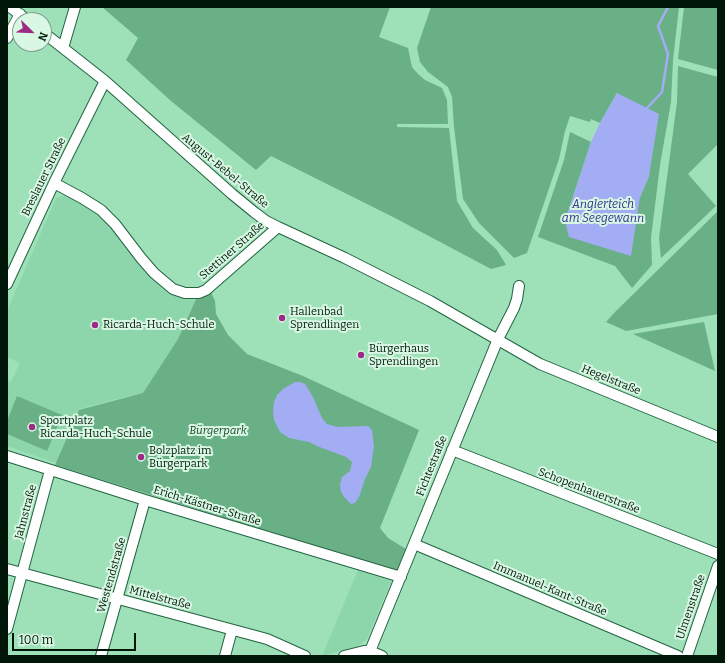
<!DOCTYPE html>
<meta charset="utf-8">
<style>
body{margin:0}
#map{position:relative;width:725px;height:663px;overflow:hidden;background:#9ee0b8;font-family:Bitter,serif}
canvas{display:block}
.frame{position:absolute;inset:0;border:8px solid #001609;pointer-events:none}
.north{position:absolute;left:12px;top:12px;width:40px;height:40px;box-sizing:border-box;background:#d8f8e3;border:1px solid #829e8c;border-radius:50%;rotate:113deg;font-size:11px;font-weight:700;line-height:16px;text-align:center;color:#001609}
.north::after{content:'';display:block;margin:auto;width:14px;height:18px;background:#9d2a85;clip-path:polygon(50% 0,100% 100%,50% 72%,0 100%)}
.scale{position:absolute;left:12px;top:633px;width:124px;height:18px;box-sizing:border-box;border:2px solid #001609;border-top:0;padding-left:5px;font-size:12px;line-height:14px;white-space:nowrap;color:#001609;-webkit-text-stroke:3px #d8f8e3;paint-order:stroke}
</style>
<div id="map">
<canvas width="725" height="663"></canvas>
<div class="frame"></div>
<div class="north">N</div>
<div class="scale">100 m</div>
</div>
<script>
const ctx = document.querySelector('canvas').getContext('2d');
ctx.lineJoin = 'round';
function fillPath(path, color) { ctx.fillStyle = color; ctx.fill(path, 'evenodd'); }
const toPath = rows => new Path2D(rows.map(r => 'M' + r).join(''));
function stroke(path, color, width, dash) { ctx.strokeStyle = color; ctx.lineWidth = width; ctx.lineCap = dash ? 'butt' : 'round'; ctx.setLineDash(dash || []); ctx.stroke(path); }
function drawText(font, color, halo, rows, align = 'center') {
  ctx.font = font + ' Bitter,serif'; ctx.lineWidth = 4; ctx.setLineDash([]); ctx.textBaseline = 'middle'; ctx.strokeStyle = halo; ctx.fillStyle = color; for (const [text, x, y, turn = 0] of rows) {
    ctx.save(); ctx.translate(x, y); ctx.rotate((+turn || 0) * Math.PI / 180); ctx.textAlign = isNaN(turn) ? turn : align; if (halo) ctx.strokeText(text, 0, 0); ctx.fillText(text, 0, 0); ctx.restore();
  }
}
fillPath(toPath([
 [66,195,99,215,112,228,145,272,157,283,171,294,183,299,195,300,178,339,143,393,125,397,79,409,56,463,7,446,7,380,11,382,20,363,7,357,7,311,56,198],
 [358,570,391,581,367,639,358,646,322,656]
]), '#8dd6ab');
fillPath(toPath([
 [102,7,390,7,379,37,408,48,412,67,418,74,425,80,442,88,447,100,448,124,397,124,397,127,449,128,457,201,473,228,497,250,506,265,491,269,393,217,271,156,256,170,171,101,126,60,138,38],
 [431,7,679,7,673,60,671,102,660,165,651,238,652,265,632,288,615,266,538,237,564,160,570,132,591,142,565,221,640,197,649,176,617,93,600,123,591,119,590,122,570,116,565,131,559,159,527,253,514,258,479,223,463,199,454,127,452,97,448,87,428,72,420,62,417,48],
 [684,7,718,7,718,70,678,59],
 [678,66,718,77,718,144,688,174,716,206,661,258,659,238,677,102],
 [718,211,718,314,626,331,606,322,615,312],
 [211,292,215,301,216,314,228,335,247,354,303,376,419,430,380,528,388,538,406,549,397,570,366,562,55,465,79,410,143,393,178,339,196,299],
 [704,322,715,371,633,334],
 [17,396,62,415,47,451,7,434,7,421]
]), '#6ab087');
fillPath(toPath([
 [617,93,659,114,649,176,640,197,631,256,569,237,565,221,591,142,600,123],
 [295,382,300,382,305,384,313,397,322,418,327,424,337,427,368,426,372,430,374,446,371,467,365,479,359,497,355,503,351,504,345,498,341,492,340,485,342,477,350,471,352,462,346,457,317,446,309,442,289,438,280,432,274,420,273,411,274,402,277,395,283,389]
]), '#a3adf3');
stroke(toPath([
 [647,108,662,92,668,54,658,26,668,7]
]), '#a3adf3', 2.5);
const minor = toPath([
 [10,7,27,20],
 [44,33,105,81,232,194,254,212,266,221,278,227,345,258,430,301,540,364,718,437],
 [7,38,20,14],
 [63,48,75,7],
 [54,183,82,198,101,210,115,224,141,258,154,273,173,289,185,293,199,293,206,290,278,227],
 [7,284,54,183,105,81],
 [452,450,718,554],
 [7,456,145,500,401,577],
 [414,544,678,656],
 [7,569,267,639,305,656],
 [7,629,50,470],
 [101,656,145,500],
 [225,656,232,630],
 [344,656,364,651,370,651,382,656],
 [368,656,498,339,514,308,517,299,519,286],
 [687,656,718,566]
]);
stroke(minor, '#236442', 12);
stroke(minor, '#fff', 10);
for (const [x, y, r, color] of [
 [282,318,4,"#9d2a85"],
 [95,325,4,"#9d2a85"],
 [361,355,4,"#9d2a85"],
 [32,427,4,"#9d2a85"],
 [141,457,4,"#9d2a85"]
]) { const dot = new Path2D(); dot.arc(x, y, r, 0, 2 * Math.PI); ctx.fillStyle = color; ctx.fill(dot); stroke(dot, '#d8f8e3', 1.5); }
drawText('11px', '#001609', '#d8f8e3', [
 ["August-Bebel-Straße",225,171,40],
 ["Breslauer Straße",44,177,-64],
 ["Stettiner Straße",232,251,-41],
 ["Hegelstraße",611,380,22],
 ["Fichtestraße",432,466,-68],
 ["Schopenhauerstraße",589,491,21],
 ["Erich-Kästner-Straße",207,506,17],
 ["Jahnstraße",26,512,-75],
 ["Westendstraße",112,575,-74],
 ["Immanuel-Kant-Straße",550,589,23],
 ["Mittelstraße",160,598,15],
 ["Ulmenstraße",691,607,-71]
]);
drawText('11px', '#001609', '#d8f8e3', [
 ["Hallenbad",290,312],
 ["Sprendlingen",290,325],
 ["Ricarda-Huch-Schule",103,325],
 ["Bürgerhaus",369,349],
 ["Sprendlingen",369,362],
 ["Sportplatz",40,421],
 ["Ricarda-Huch-Schule",40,434],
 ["Bolzplatz im",149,451],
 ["Bürgerpark",149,464]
], 'left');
drawText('italic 11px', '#113d26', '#d8f8e3', [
 ["Bürgerpark",218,431]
]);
drawText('italic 12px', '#322e90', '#d8f8e3', [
 ["Anglerteich",603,205],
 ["am Seegewann",603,219]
]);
</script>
